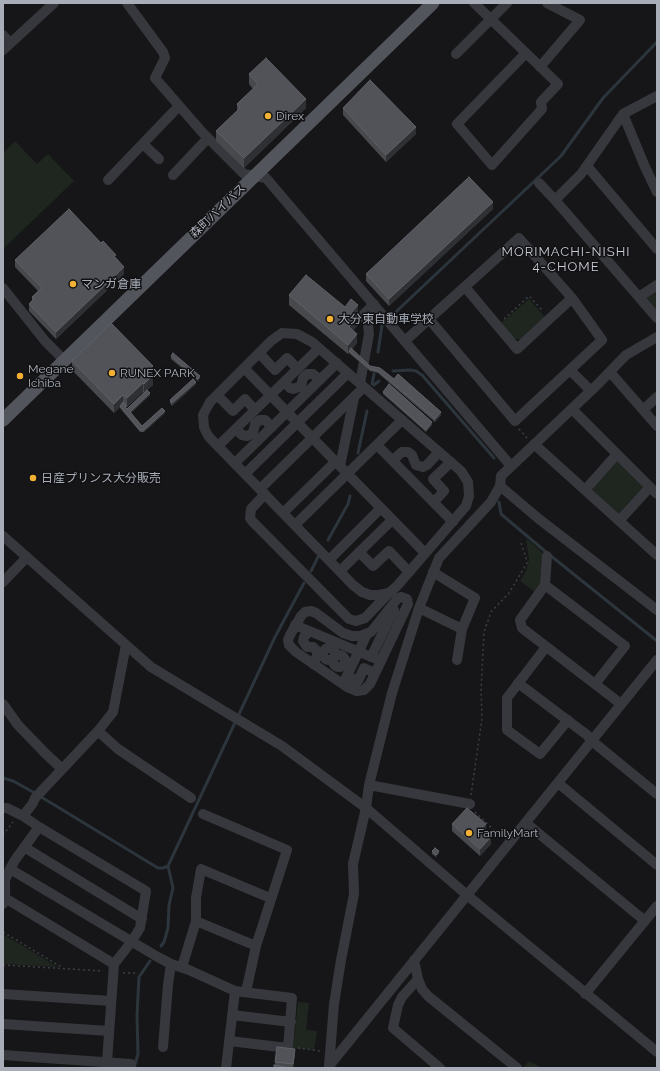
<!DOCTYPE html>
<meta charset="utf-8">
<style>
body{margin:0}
#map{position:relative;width:660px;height:1071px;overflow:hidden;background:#161618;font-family:Raleway,sans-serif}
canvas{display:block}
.frame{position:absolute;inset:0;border:4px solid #a8adb8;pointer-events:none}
</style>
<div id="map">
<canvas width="660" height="1071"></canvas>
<div class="frame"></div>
</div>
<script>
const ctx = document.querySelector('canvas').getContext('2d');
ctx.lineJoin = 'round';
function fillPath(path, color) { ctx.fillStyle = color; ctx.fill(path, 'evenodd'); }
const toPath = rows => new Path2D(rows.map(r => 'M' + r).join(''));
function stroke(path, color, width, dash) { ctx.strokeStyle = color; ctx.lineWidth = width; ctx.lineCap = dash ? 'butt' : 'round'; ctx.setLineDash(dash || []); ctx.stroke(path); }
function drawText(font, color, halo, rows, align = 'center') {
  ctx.font = font + ' Raleway,"Noto Sans JP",sans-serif'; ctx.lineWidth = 3; ctx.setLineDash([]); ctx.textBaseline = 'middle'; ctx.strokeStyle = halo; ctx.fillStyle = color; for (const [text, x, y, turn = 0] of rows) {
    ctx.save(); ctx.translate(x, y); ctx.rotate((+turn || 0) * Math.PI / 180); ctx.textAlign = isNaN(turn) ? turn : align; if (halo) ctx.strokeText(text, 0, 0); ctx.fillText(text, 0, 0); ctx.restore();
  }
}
fillPath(toPath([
 [15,141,37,164,48,154,74,181,3,249,3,153],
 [657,288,657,312,646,299,648,295],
 [529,299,545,317,521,339,514,339,501,323],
 [615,461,618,461,643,487,643,490,622,514,618,514,593,491,592,487],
 [527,539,544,554,542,583,535,592,520,581,526,571,529,559,526,540],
 [3,934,58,967,3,964],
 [298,1002,309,1003,306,1030,317,1031,314,1050,293,1048],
 [529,1061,542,1068,523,1068]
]), '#1e261f');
stroke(toPath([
 [378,352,382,325,561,156,603,98,657,42],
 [393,371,410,370,416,371,422,375,494,458],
 [374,374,372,384,374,385,379,381],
 [358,453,367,411],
 [499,502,501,514,546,552],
 [328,540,348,504,350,496],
 [551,556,657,641],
 [311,571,318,557],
 [3,778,13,781,33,792,158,868,163,868,168,866,275,637,304,583],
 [161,946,164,942,168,928,169,905,173,888,168,866],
 [134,1068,138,1054,137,1015,139,977,150,961]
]), '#2c353c', 3);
stroke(toPath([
 [504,319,529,296,543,311],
 [519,429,527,438],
 [471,795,482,718,481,690,484,632,491,612,509,593,527,563,526,558,520,540],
 [475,812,501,837],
 [3,835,13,822],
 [3,932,63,968],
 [3,965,103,971],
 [123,973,137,973],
 [298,1048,320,1051]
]), '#3d3f44', 1.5, [2, 3]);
stroke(toPath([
 [127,3,163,52,165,58,155,78,202,132,244,174,266,178,511,466],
 [474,3,526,53,558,84,541,102,542,109,492,165,457,124,526,53],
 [3,35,10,43],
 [3,50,54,3],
 [456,54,507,3],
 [540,67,580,20,547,3],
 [623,114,645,167,657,192],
 [143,144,159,159],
 [587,166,657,249],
 [173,175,208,138],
 [108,180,179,106],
 [539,183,555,200,657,318],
 [555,200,581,174,623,114,657,96],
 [465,287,517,349,572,298],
 [3,288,45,341,64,360],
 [639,297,657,285],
 [282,333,297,334,312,342,461,471,468,482,469,496,466,506,397,586,389,593,379,595,370,595,362,592,353,585,209,437,206,432,204,427,203,415,210,402,271,341,282,333],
 [405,341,429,319,519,238,572,298,602,340,515,421,429,319],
 [259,353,275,370,287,358,297,368],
 [244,368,425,553],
 [570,370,591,391],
 [610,372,657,426],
 [284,382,290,388,293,389,301,386,303,378,307,374,313,374,320,380],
 [360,383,369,334,368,324,363,315,374,304],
 [217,395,233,411,245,399,255,410],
 [572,409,657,494],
 [643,410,657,397],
 [236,429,242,435,247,436,253,433,255,424,260,420,265,420,272,427],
 [534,444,657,555],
 [377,445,453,522],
 [218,446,319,348],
 [393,460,402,452,408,452,412,455,416,465,423,467,427,465,439,452],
 [235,463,337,363],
 [340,466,354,398],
 [245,474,348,373],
 [500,486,539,519,657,610],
 [260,489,364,387],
 [585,490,617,454],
 [265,494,251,509,250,518,252,521,349,619,356,621,365,618,389,593],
 [434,502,444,491,433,479,451,462],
 [283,513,335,462],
 [619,521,650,487],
 [295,525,402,420],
 [3,536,151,667,282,746,366,808,467,895,657,1052],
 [359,552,373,566,389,551,409,572],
 [329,560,381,508],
 [340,571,392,520],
 [433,572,475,598,462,629,457,660],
 [3,582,27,557],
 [545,585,547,556],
 [401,597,407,599,408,604,370,684,364,690,357,691,347,687,296,652,289,645,288,640,290,635,301,616,305,612,311,611,316,613,343,633,352,636,360,636,371,632,398,598,401,597],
 [419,608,462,629],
 [295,625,381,661],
 [309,631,304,637,303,641,307,647,313,647,317,651,317,656,313,664],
 [546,647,507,698,507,730,540,754,568,720],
 '323 654a6 6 0 1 1 12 0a6 6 0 1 1-12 0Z',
 '333 661a6 6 0 1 1 12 0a6 6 0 1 1-12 0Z',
 [371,657,394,610],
 [347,676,358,681,364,668,375,673],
 [518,683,587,735,592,741,657,794],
 [343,684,367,634],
 [595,684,625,646,545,585,520,620,522,628,621,704],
 [3,704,18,725,45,753,61,768,61,770],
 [98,731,118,749,191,798],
 [558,783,657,865],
 [369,785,470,804],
 [3,808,7,808,23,816,39,827,146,891,140,928,132,941,114,964,107,1062],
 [203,814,287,850,256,946,246,992],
 [23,816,33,803,35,798,98,731,113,712,126,645],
 [526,823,645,921],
 [24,847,142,919],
 [10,869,156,956,171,964,189,970,235,991,292,998,288,1048,229,1041],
 [5,898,114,964],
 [3,904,5,898,5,880,10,869,15,860,39,827],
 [196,921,256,946],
 [414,960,418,979,422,989,428,996,517,1068],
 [182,967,196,921,196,898,201,869,270,898],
 [418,979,402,997,398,1005,393,1028,440,1068],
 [3,994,111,1001],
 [585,994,657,906],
 [232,1015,291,1022],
 [3,1024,109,1031],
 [163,1047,168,985,171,964],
 [3,1055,131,1064],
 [329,1066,334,1004,341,960,354,894,353,864,366,808,369,785,392,693,419,608,439,558,491,502,500,486,501,476,598,384,626,355,657,337],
 [329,1066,657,660],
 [226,1068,235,991]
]), '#37383d', 10);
stroke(toPath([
 [3,420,433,3]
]), '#53555c', 13);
fillPath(toPath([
 [249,74,306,108,244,168,216,141,216,131,237,111,237,104,253,89,249,84],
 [343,108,416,134,386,162,343,115],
 [493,209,389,306,366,281,366,274],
 [116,258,124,274,56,339,29,311,29,304,32,300,32,297,38,291,15,267,15,260],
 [289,295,358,314,357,316,358,325,353,330,357,343,352,349,370,366,394,379,441,415,435,422,378,373,370,371,349,353,348,354,289,305],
 [171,356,200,378,198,381,171,359],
 [72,361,153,366,153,385,147,390,150,395,131,413,142,426,165,413,144,432,140,432,120,408,120,407,114,413,72,370],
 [143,392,144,393,127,409,126,407,127,407],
 [196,384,172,406,170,403,170,400],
 [383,392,432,425,426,432,383,394],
 [452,824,486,831,491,844,480,856,452,831],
 [432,851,439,853,436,857,432,854],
 [295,1054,293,1068,274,1068,275,1065,275,1062]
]), '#47494d');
fillPath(toPath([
 [306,99,306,108,244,168,244,158],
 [416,127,416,134,386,162,386,155],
 [493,202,493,209,389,306,389,299],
 [124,267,124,274,56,339,56,332],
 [358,305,358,314,352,321,352,312],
 [358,316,358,325,349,336,349,327],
 [357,334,357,343,350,352,349,351,349,353,348,354,348,345],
 [153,366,153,375,148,370],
 [153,375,153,385,144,393,144,384],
 [200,376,200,378,198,381,198,379],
 [196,382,196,384,172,406,172,403],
 [143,383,143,392,127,407,127,398],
 [150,393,150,395,130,414,130,412],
 [123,395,123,404,120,406,120,407,114,413,114,404],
 [165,411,165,413,144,432,144,430],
 [441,412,441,415,435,422,435,419],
 [432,422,432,425,426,432,426,430],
 [486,824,486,831,482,836,482,828],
 [491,837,491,844,480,856,480,849],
 [439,851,439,853,436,857,436,855]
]), '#2f3033');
const building = toPath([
 [266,58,306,99,244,158,216,131,240,108,237,104,258,84,249,74,266,58],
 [370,80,416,127,386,155,343,108,370,80],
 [469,177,493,202,389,299,366,274,469,177],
 [69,209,101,243,103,241,116,255,114,256,124,267,56,332,29,304,34,299,32,297,42,288,15,260,69,209],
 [306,275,345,307,351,299,358,305,352,312,358,316,349,327,357,334,348,345,289,295,306,275],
 [111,323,153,366,148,370,153,375,144,384,143,383,127,398,123,395,114,404,72,361,111,323],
 [351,348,370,366,380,368,394,379,398,374,441,412,435,419,378,371,370,369,349,351,351,348],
 [173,353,200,376,198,379,171,356,173,353],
 [193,379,196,382,172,403,170,400,193,379],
 [389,384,432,422,426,430,383,392,389,384],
 [147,390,150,393,130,412,142,426,162,408,165,411,144,430,140,430,120,406,123,402,126,405,125,407,127,409,147,390],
 [467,808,486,824,482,828,491,837,480,849,452,824,467,808],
 [435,848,439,851,436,855,432,851,435,848],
 [277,1047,295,1049,293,1064,275,1062,277,1047],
 [274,1065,290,1068,274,1068,274,1065]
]);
fillPath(building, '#525359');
stroke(building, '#5f6168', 1);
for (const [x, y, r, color] of [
 [268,116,4,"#f2b134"],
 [73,284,4,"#f2b134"],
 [330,319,4,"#f2b134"],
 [112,373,4,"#f2b134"],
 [20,376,4,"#f2b134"],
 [33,478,4,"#f2b134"],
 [469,833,4,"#f2b134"]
]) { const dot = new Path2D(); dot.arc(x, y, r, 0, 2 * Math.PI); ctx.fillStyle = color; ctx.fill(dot); stroke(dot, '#111113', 1.5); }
drawText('12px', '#a8adb8', '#111113', [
 ["Direx",276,116],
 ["マンガ倉庫",81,284],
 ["大分東自動車学校",338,319],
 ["Megane",28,369],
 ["Ichiba",28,383],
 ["RUNEX PARK",120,373],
 ["日産プリンス大分販売",41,478],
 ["FamilyMart",477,833]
], 'left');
drawText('12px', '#a8adb8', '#111113', [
 ["森町バイパス",218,211,-44]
]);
ctx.letterSpacing = '1px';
drawText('13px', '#c9ccd4', '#111113', [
 ["MORIMACHI-NISHI",566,252],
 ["4-CHOME",566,267]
]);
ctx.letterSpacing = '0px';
</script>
